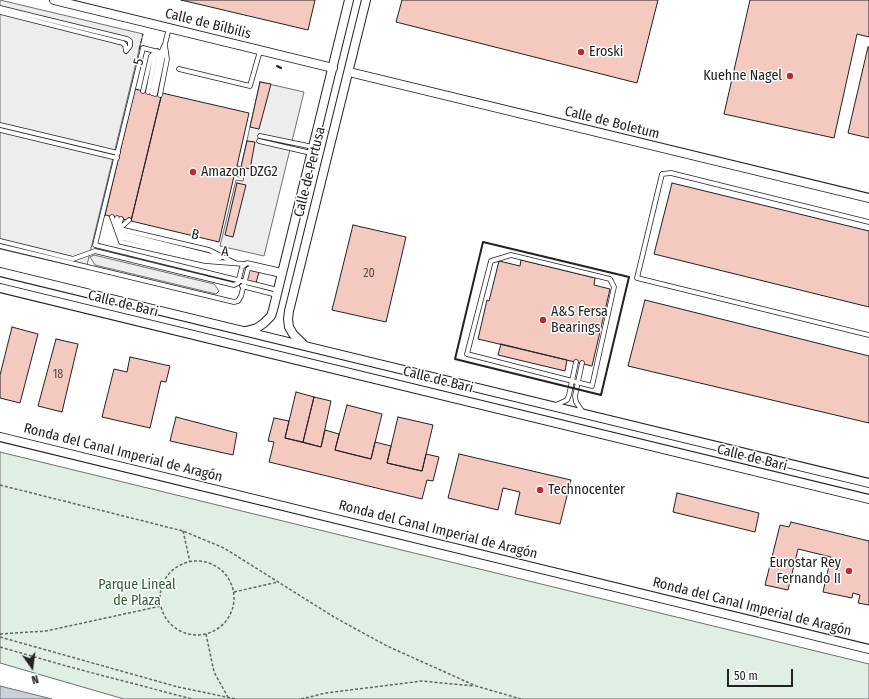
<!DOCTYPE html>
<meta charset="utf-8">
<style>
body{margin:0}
#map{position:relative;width:869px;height:699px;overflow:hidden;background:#fff;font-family:"Fira Sans Condensed",sans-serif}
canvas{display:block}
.north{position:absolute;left:12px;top:647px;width:40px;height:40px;-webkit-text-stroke:3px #fff;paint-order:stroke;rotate:166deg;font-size:11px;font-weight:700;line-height:16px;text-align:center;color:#222}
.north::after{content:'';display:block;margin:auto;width:14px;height:18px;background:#222;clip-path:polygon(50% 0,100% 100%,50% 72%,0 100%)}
.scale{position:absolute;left:727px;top:669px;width:66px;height:18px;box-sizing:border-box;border:2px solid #222;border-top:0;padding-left:5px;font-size:12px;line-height:14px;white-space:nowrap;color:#222;-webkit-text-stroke:3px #fff;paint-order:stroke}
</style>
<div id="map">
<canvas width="869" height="699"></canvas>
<div class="north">N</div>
<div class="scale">50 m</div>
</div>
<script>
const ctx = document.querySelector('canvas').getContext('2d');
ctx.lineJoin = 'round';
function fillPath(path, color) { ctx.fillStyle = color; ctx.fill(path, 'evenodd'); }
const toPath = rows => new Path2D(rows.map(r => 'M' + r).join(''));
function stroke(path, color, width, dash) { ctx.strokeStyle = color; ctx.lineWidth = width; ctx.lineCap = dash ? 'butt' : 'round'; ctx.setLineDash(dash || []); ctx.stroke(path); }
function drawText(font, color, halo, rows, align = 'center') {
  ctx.font = font + ' "Fira Sans Condensed",sans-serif'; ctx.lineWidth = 3; ctx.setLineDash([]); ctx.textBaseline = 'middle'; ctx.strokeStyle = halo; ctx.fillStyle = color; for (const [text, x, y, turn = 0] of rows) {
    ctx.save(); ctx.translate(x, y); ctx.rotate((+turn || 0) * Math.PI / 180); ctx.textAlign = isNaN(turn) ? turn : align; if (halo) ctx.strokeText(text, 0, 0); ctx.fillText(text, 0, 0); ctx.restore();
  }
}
const green = toPath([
 [0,452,869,664,869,699,124,699,0,663,0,452]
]);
fillPath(green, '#e0efe3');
stroke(green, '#6f6f6f', 1);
const parking = toPath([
 [0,0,143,34,86,269,0,249,0,0],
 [260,82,304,92,264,256,220,246,236,180,243,181,246,168,241,167,260,82],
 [94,255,214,284,219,291,216,294,95,265,90,257,94,255]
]);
fillPath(parking, '#ededed');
stroke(parking, '#6f6f6f', 1);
const water = toPath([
 [0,686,52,699,0,699,0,686]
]);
fillPath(water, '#c7d3dd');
stroke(water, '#6f6f6f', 1);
const building = toPath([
 [181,0,315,0,308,30,181,0],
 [402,0,658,0,637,83,396,22,402,0],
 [750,0,869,0,869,37,857,34,834,138,724,114,750,0],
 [868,47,869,47,869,138,848,133,868,47],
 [260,82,271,84,259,129,250,127,260,82],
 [135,89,160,95,162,93,131,221,105,215,135,89],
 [162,93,249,113,237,166,243,167,240,177,234,176,219,242,131,221,162,93],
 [247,141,255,142,250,169,241,167,247,141],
 [237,183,246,185,233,237,225,235,237,183],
 [672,183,869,231,869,307,654,254,672,183],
 [353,225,406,237,386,322,332,310,353,225],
 [521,260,595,278,594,285,610,289,592,366,478,339,487,300,489,301,499,261,520,266,521,260],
 [249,270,259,272,256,283,247,281,249,270],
 [645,300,869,356,869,423,628,366,645,300],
 [12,327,38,334,20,403,0,398,0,375,12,327],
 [56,339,78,344,62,412,38,406,56,339],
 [501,344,567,360,565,371,498,355,501,344],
 [130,357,170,366,166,382,161,381,150,428,102,417,114,369,127,372,130,357],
 [296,392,314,397,303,442,285,438,296,392],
 [314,397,331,401,321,447,303,442,314,397],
 [347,405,382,414,371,459,335,450,347,405],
 [176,417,237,433,233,455,170,441,176,417],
 [398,417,433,425,422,471,387,463,398,417],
 [274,418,289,421,285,438,321,447,325,430,339,434,335,450,371,459,375,442,391,446,387,463,422,471,426,454,439,457,433,481,427,480,422,499,269,462,274,442,268,441,274,418],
 [459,454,571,480,560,524,515,514,520,492,503,488,498,510,448,498,459,454],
 [677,493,759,513,755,532,673,512,677,493],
 [791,522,869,541,869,605,858,603,860,595,853,593,852,598,823,592,831,557,798,549,788,590,765,585,780,525,789,527,791,522]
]);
fillPath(building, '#f3c9c0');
stroke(building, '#222', 1);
const service = toPath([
 [0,8,127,39,130,41,130,46,126,51],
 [0,12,123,43,125,45,126,51],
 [166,54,143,48,95,245,278,290],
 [179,69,250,86,260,51],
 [143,91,151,56,157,51],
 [148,92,155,56,158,52],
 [152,93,159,57,165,44,169,28],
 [155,94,164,51],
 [160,95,167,59,165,45],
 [0,125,118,153],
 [0,130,117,158],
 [260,136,313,147],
 [259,141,311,153],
 [112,217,121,242,205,261,244,264],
 [117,218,117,226],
 [869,222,671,173,662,174,637,278,869,335],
 [119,226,121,219],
 [118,230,129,220],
 [117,231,124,230,209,250,235,263],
 [118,231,123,234,220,258],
 [120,235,123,238,217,260],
 [0,241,73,259,95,251,234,285,238,283,242,267,247,263,282,271],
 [0,246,234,302,238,301,241,296,248,269,250,268,281,275],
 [511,255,610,279,614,287,592,386,467,354,491,261,511,255],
 [242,286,277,295],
 [556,405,567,400,569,395,576,362],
 [582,411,576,402,575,396,582,363]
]);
const minor = toPath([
 [54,0,333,68],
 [349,72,869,198],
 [0,272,869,483],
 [0,288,869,499],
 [246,331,257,328,264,323,271,316,273,310,349,0],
 [304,345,293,334,289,327,288,319,289,311,366,0],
 [0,437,869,649]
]);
stroke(service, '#222', 5.5);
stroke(minor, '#222', 10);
stroke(toPath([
 [0,485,183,531,224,548,334,617,387,646,476,686,521,699],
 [183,531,190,562],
 '160 598a37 37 0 1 1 74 0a37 37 0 1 1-74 0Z',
 [234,592,278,582],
 [0,634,46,631,161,606],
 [206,634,214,672,229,699],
 [0,637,178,687,236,699],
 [0,647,70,667,192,699],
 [301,699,326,693,422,681,474,686]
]), '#646464', 1.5, [3, 2]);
stroke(service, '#fff', 4);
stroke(minor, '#fff', 8);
stroke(toPath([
 [139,50,143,34]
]), '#222', 1, [5, 2]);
stroke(toPath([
 [277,66,281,68],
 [483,242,629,277,601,395,455,359,483,242]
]), '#222', 2);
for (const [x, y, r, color] of [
 [581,52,4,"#c62828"],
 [790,76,4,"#c62828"],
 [193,172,4,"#c62828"],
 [543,320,4,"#c62828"],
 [540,490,4,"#c62828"],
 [849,571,4,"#c62828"]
]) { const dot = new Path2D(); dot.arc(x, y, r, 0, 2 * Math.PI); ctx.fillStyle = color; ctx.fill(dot); stroke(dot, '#fff', 1.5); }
drawText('12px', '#564c4a', null, [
 ["20",369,274],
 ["18",58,375]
]);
drawText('14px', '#222', '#fff', [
 ["Calle de Bílbilis",208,24,14],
 ["5",139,62,-75],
 ["Calle de Boletum",612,123,14],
 ["Calle de Pertusa",310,172,-76],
 ["B",195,235,13],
 ["A",225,252,5],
 ["Calle de Bari",123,304,14],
 ["Calle de Bari",438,380,14],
 ["Ronda del Canal Imperial de Aragón",123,453,14],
 ["Calle de Bari",752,458,14],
 ["Ronda del Canal Imperial de Aragón",438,530,14],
 ["Ronda del Canal Imperial de Aragón",752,607,14]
]);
drawText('14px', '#222', '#fff', [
 ["Eroski",589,52],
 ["Kuehne Nagel",782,76,"right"],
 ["Amazon DZG2",201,172],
 ["A&S Fersa",551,312],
 ["Bearings",551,328],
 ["Technocenter",548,490],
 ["Eurostar Rey",841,563,"right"],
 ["Fernando II",841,579,"right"]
], 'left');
drawText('14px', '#2f5e38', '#fff', [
 ["Parque Lineal",137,585],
 ["de Plaza",137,601]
]);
</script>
